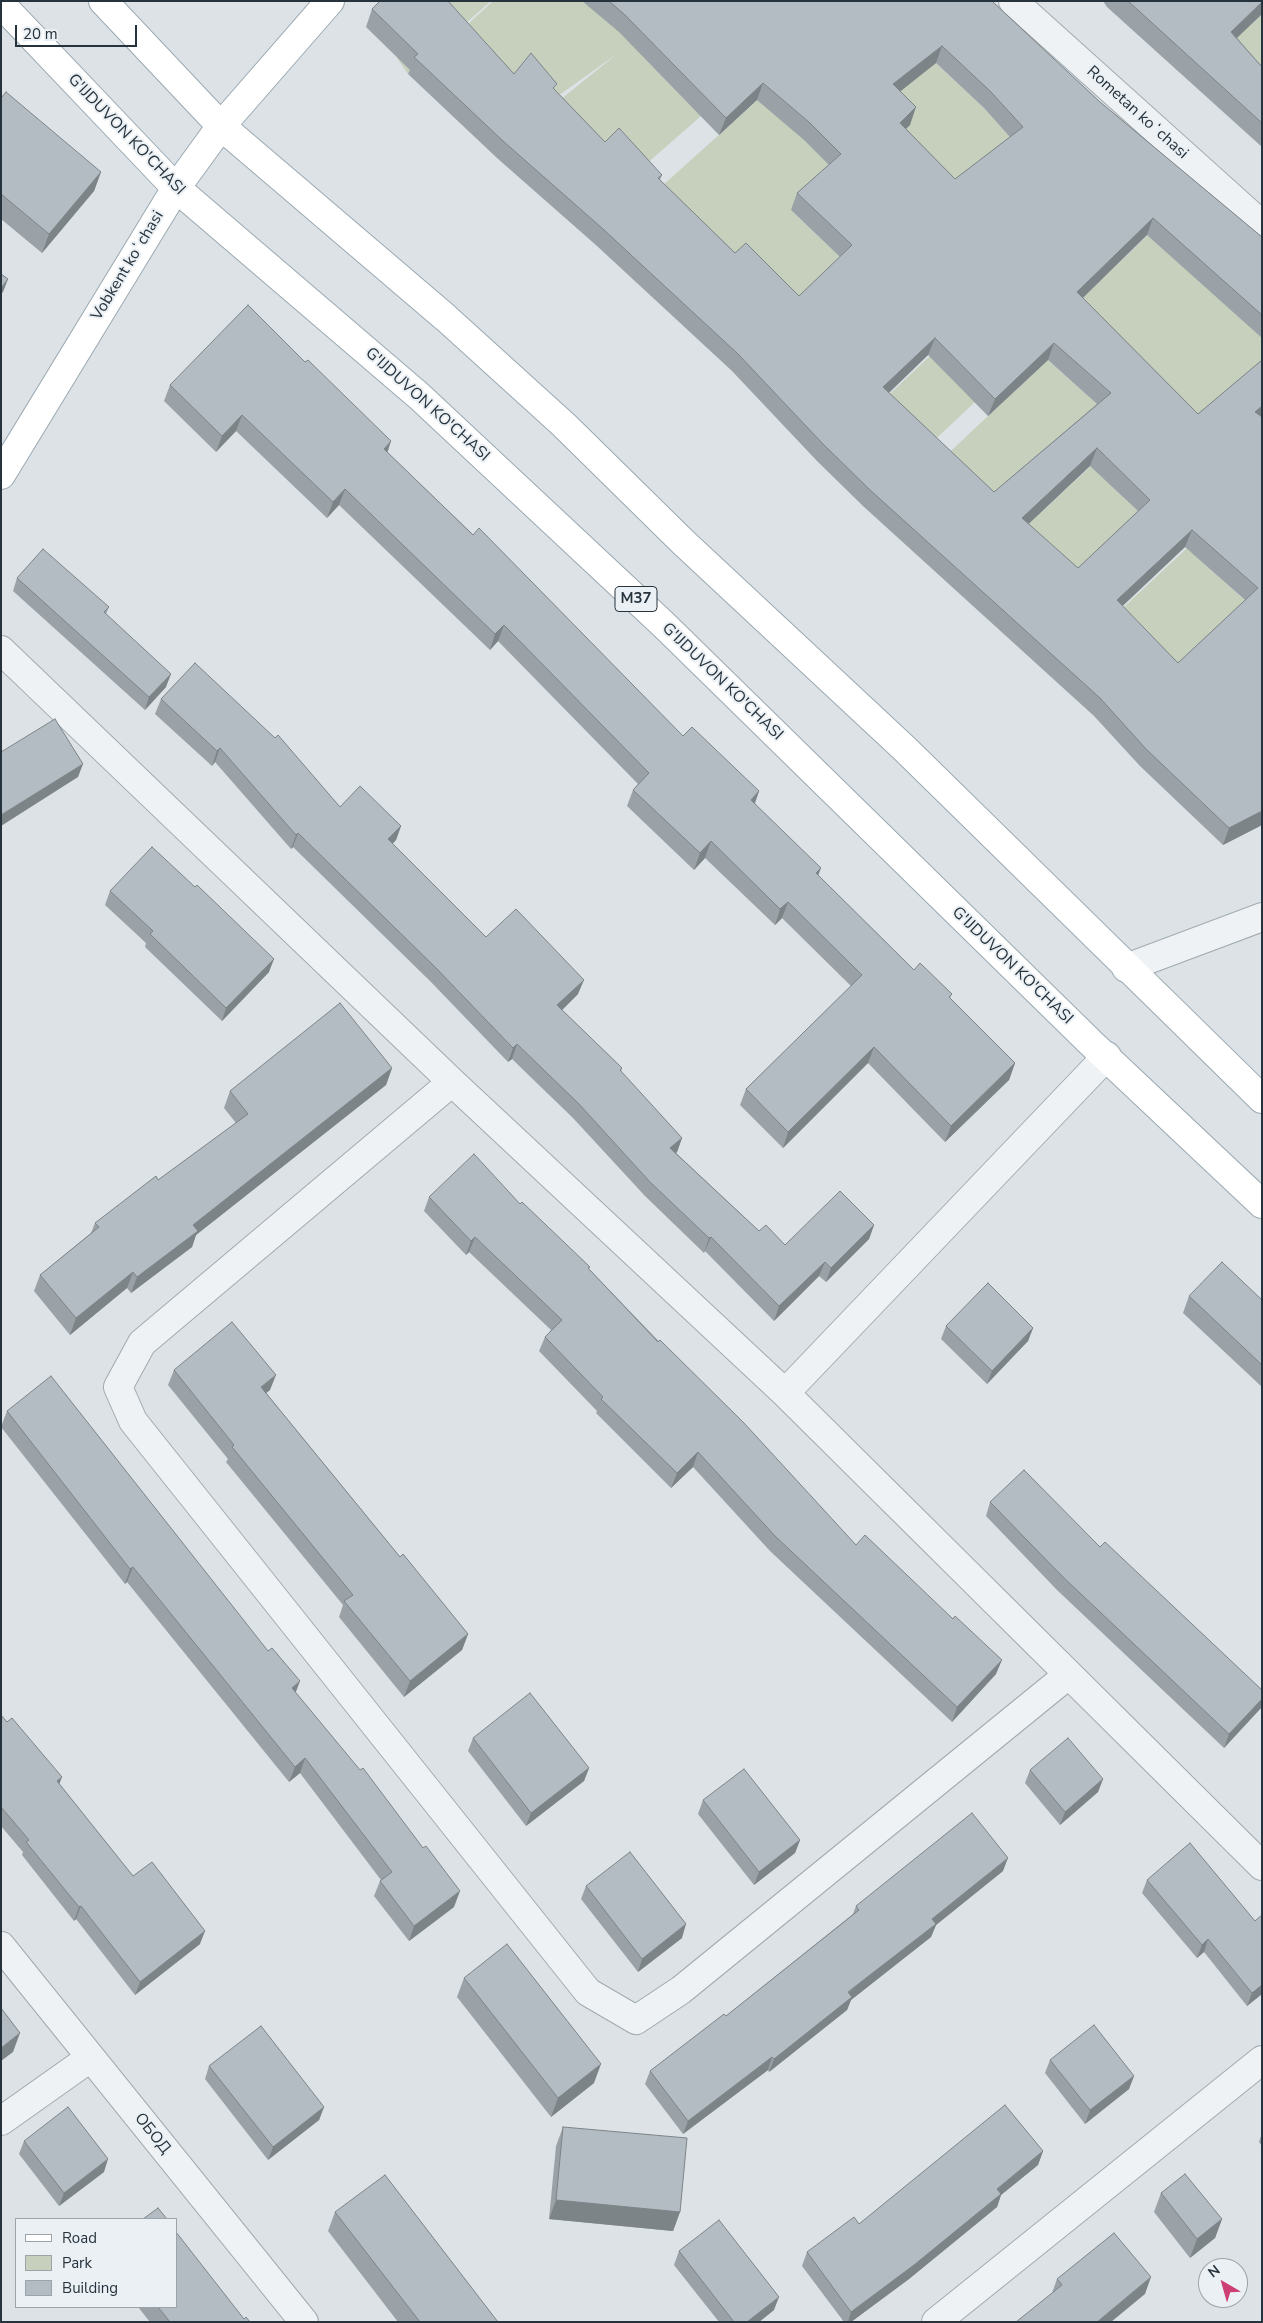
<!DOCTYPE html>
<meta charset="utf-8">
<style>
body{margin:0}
#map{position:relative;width:1263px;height:2323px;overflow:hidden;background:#dce2e6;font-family:"Nunito Sans",sans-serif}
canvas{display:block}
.frame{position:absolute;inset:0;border:2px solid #26333c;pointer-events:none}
.legend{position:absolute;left:15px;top:2218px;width:162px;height:90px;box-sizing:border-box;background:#ebf0f4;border:1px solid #9ca4aa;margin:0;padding:6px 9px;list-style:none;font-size:15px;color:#26333c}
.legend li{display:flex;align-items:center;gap:10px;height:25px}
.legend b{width:25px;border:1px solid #9ca4aa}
.north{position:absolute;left:1198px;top:2258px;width:50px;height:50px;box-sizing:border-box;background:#ebf0f4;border:1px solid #9ca4aa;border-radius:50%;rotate:322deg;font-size:14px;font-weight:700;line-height:20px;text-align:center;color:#26333c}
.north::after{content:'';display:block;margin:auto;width:18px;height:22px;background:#cd3f73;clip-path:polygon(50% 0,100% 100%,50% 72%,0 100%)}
.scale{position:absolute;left:15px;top:25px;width:122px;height:22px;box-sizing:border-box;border:2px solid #26333c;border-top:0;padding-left:6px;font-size:15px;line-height:18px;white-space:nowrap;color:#26333c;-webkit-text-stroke:4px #ebf0f4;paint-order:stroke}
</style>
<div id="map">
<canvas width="1263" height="2323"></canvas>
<div class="frame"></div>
<ul class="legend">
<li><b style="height:6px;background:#fff"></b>Road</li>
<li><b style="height:14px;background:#c6d0bd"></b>Park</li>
<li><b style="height:14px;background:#b3bcc3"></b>Building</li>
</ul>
<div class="north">N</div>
<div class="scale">20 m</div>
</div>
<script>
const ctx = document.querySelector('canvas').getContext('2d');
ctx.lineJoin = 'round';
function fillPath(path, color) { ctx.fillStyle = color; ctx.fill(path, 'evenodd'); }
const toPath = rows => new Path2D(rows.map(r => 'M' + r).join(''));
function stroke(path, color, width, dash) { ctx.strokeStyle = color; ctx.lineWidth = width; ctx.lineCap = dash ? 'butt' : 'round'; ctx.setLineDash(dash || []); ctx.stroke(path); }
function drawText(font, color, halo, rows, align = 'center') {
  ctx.font = font + ' "Nunito Sans",sans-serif'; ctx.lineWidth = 4; ctx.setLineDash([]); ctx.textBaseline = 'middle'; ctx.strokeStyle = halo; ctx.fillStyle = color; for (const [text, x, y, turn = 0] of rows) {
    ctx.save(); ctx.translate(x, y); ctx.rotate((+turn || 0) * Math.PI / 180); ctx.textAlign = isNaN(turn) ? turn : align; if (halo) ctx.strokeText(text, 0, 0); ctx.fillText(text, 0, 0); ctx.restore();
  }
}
fillPath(toPath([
 [451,1,491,1,408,74,397,58],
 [493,1,582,1,717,102,637,172,599,159,550,108,618,53,551,101,507,91,456,35],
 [1262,14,1262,92,1224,50],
 [912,41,984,108,1017,144,946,205,894,140,910,125,887,102],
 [760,98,837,169,793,212,846,263,792,313,652,195],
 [1149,234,1262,337,1262,402,1191,431,1069,311],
 [1033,347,1104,410,988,509,938,463,1020,386],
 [930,356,975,402,924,450,878,405],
 [1091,466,1144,517,1072,585,1016,536],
 [1187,548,1251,606,1172,680,1111,619]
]), '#c6d0bd');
const minor = toPath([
 [1013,1,1262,225],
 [1,650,452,1082,785,1393,1262,1866],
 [1126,968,1262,917],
 [452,1082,142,1343,118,1387,133,1421,588,1992,636,2020,681,1990,1068,1675],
 [785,1393,1107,1056],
 [1,1946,304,2322],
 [1,2121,90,2058],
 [936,2322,1262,2060]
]);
const major = toPath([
 [103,1,221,126,446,318,564,425,683,542,905,749,1262,1099],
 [1,4,176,188,419,396,664,625,1092,1044,1262,1204],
 [1,475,176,188,221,126,330,1]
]);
stroke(minor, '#a2aab0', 30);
stroke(major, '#9ba9b1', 30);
stroke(minor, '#eef2f4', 28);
stroke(major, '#fff', 28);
fillPath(toPath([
 [380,1,451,1,449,3,514,74,555,90,605,142,662,175,660,180,735,253,799,296,840,257,791,210,797,193,829,165,804,140,757,100,719,135,619,32,582,1,992,1,1100,102,1262,237,1262,338,1147,235,1083,298,1198,414,1262,360,1262,825,1223,845,1140,766,1094,716,863,506,817,461,732,371,597,246,497,158,408,74,410,70,366,27,372,9],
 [936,63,984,108,1010,137,955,179,906,129,910,125,900,91],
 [928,355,988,416,1048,360,1097,404,994,492,889,393],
 [1090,466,1138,511,1078,568,1028,524],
 [1185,547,1245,600,1178,663,1122,606],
 [1103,1,1262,1,1262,14,1237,38,1262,67,1262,147,1107,7],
 [1,98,101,172,94,191,42,253,1,219],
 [170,385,387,452,683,736,759,791,755,804,818,875,914,970,952,994,950,998,1015,1063,1009,1080,945,1142,868,1063,783,1148,740,1105,746,1089,851,986,782,918,775,925,705,858,694,870,627,806,633,790,638,784,498,641,490,650,339,505,327,518,236,431,216,452,164,401],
 [17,578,109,607,106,614,166,687,145,710,13,591],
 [161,699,340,807,401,826,396,840,392,844,486,937,578,994,562,1010,622,1068,621,1072,682,1138,677,1152,676,1153,759,1231,785,1245,874,1225,869,1239,826,1282,819,1276,774,1321,705,1251,704,1253,645,1196,573,1118,512,1059,508,1062,431,982,293,847,291,849,215,762,212,766,155,714],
 [110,891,269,972,222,1021,145,947,146,943,105,905],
 [392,1068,386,1085,196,1235,192,1247,131,1293,127,1288,70,1335,34,1291,40,1275,91,1233,95,1223,158,1180,236,1123,224,1108,230,1091],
 [429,1197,520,1204,589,1269,856,1545,996,1674,952,1722,770,1551,693,1467,671,1488,596,1413,597,1411,539,1351,545,1337,551,1330,469,1252,466,1255,424,1211],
 [1189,1296,1262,1300,1262,1387,1183,1313],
 [946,1326,1033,1328,1028,1341,987,1384,941,1339],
 [174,1370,270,1390,266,1393,400,1557,468,1634,462,1650,404,1697,339,1617,343,1605,226,1462,228,1459,168,1385],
 [7,1411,296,1693,454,1907,409,1941,374,1896,380,1881,381,1880,300,1773,289,1782,127,1582,125,1584,1,1427],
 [990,1502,1100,1547,1262,1690,1261,1708,1224,1748,1057,1590,986,1516],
 [1,1715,59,1784,133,1876,200,1944,135,1995,76,1919,74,1921,22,1855,23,1852,1,1826],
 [473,1738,589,1768,584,1781,526,1826,468,1751],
 [1030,1770,1103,1779,1098,1792,1060,1825,1025,1783],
 [703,1800,800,1840,795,1853,754,1885,698,1814],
 [1003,1871,936,1925,931,1937,851,2000,847,2010,769,2072,768,2070,683,2134,645,2084,650,2071,726,2016,853,1914,856,1906],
 [1147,1880,1255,1921,1262,1915,1262,1994,1247,2006,1204,1952,1197,1958,1142,1893],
 [586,1886,682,1938,638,1972,581,1899],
 [464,1978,594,2083,551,2117,457,1997],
 [1050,2060,1134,2076,1129,2089,1085,2124,1045,2073],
 [209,2066,324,2107,319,2120,268,2160,205,2079],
 [563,2127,680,2212,673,2231,549,2219,556,2146],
 [1262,2133,1262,2146,1259,2142],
 [24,2141,104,2172,59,2206,19,2154],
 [1043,2151,1038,2165,1001,2195,997,2207,909,2279,851,2322,844,2322,802,2266,807,2252,859,2224],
 [1161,2193,1222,2219,1215,2238,1190,2258,1154,2212],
 [335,2212,498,2322,398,2322,328,2231],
 [679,2251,774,2310,759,2322,719,2322,674,2265],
 [1057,2279,1145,2294,1052,2293],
 [138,2307,176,2307,244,2319,250,2322,150,2322]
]), '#9aa2a8');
fillPath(toPath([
 [1262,2,1262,14,1224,50,1231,32],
 [942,46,936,63,887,102,893,84],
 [763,83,757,100,719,135,726,118],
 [916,107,910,125,894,140,900,123],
 [101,172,94,191,42,253,49,234],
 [1153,218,1147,235,1071,309,1077,292],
 [8,279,3,292,1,294,1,288],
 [935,338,928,355,877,404,883,387],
 [1054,343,1048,360,988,416,995,399],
 [1262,406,1262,418,1255,412],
 [242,415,236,431,216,452,222,436],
 [391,441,386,457,384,449],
 [1097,448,1090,466,1016,536,1022,518],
 [345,489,339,505,327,518,333,502],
 [1192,530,1185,547,1110,618,1117,600],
 [504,625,498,641,490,650,495,634],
 [171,674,166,687,145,710,149,697],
 [220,748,215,762,212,766,217,751],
 [83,764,78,777,1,826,1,815],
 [759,791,753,807,751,800],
 [1262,811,1262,825,1223,845,1229,828],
 [401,826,396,840,383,854,388,839],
 [298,833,293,847,291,849,296,835],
 [711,841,705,858,694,870,700,853],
 [821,868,815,884,816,873],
 [788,902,782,918,775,925,780,909],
 [274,959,269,972,222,1021,226,1008],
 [584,980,578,994,552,1020,557,1005],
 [517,1044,512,1059,508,1062,513,1048],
 [874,1047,868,1063,783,1148,788,1132],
 [1015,1063,1009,1080,945,1142,951,1126],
 [392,1068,386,1085,196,1235,192,1247,131,1293,137,1277,193,1225],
 [682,1138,677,1152,665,1163,670,1148],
 [874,1225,869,1239,826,1282,831,1268],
 [475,1237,469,1252,466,1255,471,1241],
 [711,1237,705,1251,704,1253,709,1238],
 [825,1262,819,1276,774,1321,779,1306],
 [133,1272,127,1288,70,1335,76,1318],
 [1033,1328,1028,1341,987,1384,992,1371],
 [276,1375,270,1390,255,1402,261,1387],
 [698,1452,693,1467,671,1488,677,1473],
 [133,1567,127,1582,125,1584,130,1569],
 [468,1634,462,1650,404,1697,410,1681],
 [1002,1660,996,1674,952,1722,957,1707],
 [300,1681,294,1697,292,1688],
 [1262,1699,1261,1708,1224,1748,1229,1734],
 [305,1758,300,1773,289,1782,295,1767],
 [589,1768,584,1781,526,1826,531,1813],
 [62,1777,57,1790,57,1781],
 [1103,1779,1098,1792,1060,1825,1065,1812],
 [800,1840,795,1853,754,1885,759,1872],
 [1008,1858,1003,1871,936,1925,931,1937,851,2000,847,2010,769,2072,774,2059,932,1919],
 [460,1891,454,1907,409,1941,414,1926],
 [81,1906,76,1919,74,1921,79,1907],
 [686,1924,682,1938,638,1972,642,1959],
 [205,1931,200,1944,135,1995,140,1982],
 [1208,1939,1204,1952,1197,1958,1202,1945],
 [1262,1985,1262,1994,1247,2006,1252,1993],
 [20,2033,13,2052,1,2061,1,2048],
 [772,2057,768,2070,683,2134,688,2121],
 [601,2064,594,2083,551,2117,558,2098],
 [1134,2076,1129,2089,1085,2124,1090,2110],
 [324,2107,319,2120,268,2160,273,2147],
 [1043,2151,1038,2165,1001,2195,997,2207,909,2279,851,2322,848,2322,851,2312],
 [108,2159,104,2172,59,2206,64,2193],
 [556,2200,680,2212,673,2231,549,2219],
 [1222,2219,1215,2238,1190,2258,1197,2239],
 [1151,2277,1145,2294,1111,2322,1097,2322],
 [779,2297,774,2310,759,2322,747,2322]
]), '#7d8488');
const building = toPath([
 [380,1,448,1,514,74,531,53,557,84,553,88,605,142,619,128,662,175,658,178,735,253,746,243,799,296,852,245,797,193,841,154,810,123,763,83,726,118,625,15,609,1,992,1,1100,102,1262,237,1262,315,1153,218,1077,292,1198,414,1262,360,1262,406,1255,412,1262,417,1262,811,1229,828,1146,749,1100,698,869,489,823,444,738,354,603,229,503,141,414,57,418,54,372,9,380,1],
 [942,46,990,91,1023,127,955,179,900,123,916,107,893,84,942,46],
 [935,338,995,399,1054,343,1111,393,994,492,883,387,935,338],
 [1097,448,1150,500,1078,568,1022,518,1097,448],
 [1192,530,1258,588,1178,663,1117,600,1192,530],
 [1128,1,1262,1,1262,2,1231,32,1262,67,1262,123,1128,1],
 [6,92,101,172,49,234,1,194,1,98,6,92],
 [1,274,8,279,1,288,1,274],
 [248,305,305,362,308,360,391,441,384,449,473,535,479,528,683,736,692,727,759,791,751,800,821,868,816,873,914,970,920,963,952,994,949,997,1015,1063,951,1126,874,1047,788,1132,746,1089,862,975,788,902,780,909,711,841,700,853,633,790,649,773,504,625,495,634,345,489,333,502,242,415,222,436,170,385,248,305],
 [43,549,109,607,104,612,171,674,149,697,17,578,43,549],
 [195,663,275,738,278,735,340,807,360,786,401,826,388,839,486,937,516,909,584,980,557,1005,622,1068,620,1070,682,1138,670,1148,759,1231,766,1225,785,1245,840,1191,874,1225,831,1268,825,1262,779,1306,711,1237,709,1238,650,1182,579,1104,517,1044,513,1048,436,968,298,833,296,835,220,748,217,751,161,699,195,663],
 [55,719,83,764,1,815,1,752,55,719],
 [152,847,195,887,197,885,274,959,226,1008,150,934,153,931,110,891,152,847],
 [340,1003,392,1068,193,1225,198,1231,137,1277,133,1272,76,1318,40,1275,99,1227,95,1223,156,1176,158,1180,248,1114,230,1091,340,1003],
 [474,1154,520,1204,522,1202,590,1267,588,1268,658,1342,660,1340,744,1423,856,1545,865,1535,953,1619,955,1616,1002,1660,957,1707,775,1536,698,1452,677,1473,601,1399,603,1397,545,1337,562,1320,475,1237,471,1241,429,1197,474,1154],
 [1222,1262,1262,1300,1262,1365,1189,1296,1222,1262],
 [988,1283,1033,1328,992,1371,946,1326,988,1283],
 [232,1322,276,1375,261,1387,400,1557,403,1554,468,1634,410,1681,344,1601,353,1595,232,1447,234,1445,174,1370,232,1322],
 [51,1376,268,1651,272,1648,300,1681,292,1688,360,1770,363,1768,423,1848,426,1846,460,1891,414,1926,380,1881,392,1872,305,1758,295,1767,133,1567,130,1569,7,1411,51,1376],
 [1024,1470,1100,1547,1105,1542,1262,1690,1262,1699,1229,1734,1062,1576,990,1502,1024,1470],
 [530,1693,589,1768,531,1813,473,1738,530,1693],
 [1,1715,7,1722,12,1718,62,1777,57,1781,133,1876,152,1862,205,1931,140,1982,81,1906,79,1907,26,1842,29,1840,1,1807,1,1715],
 [1068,1738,1103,1779,1065,1812,1030,1770,1068,1738],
 [744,1769,800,1840,759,1872,703,1800,744,1769],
 [972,1813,1008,1858,932,1919,936,1924,848,1992,852,1997,774,2059,772,2057,688,2121,650,2071,724,2014,726,2016,859,1910,856,1906,972,1813],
 [1190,1843,1255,1921,1262,1915,1262,1985,1252,1993,1208,1939,1202,1945,1147,1880,1190,1843],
 [630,1852,686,1924,642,1959,586,1886,630,1852],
 [507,1944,601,2064,558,2098,464,1978,507,1944],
 [1,2008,20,2033,1,2048,1,2008],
 [1094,2025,1134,2076,1090,2110,1050,2060,1094,2025],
 [261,2026,324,2107,273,2147,209,2066,261,2026],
 [1005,2105,1043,2151,997,2189,1001,2194,914,2265,851,2312,807,2252,854,2217,859,2224,1005,2105],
 [68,2107,108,2159,64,2193,24,2141,68,2107],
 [563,2127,687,2138,680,2212,556,2200,563,2127],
 [1185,2174,1222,2219,1197,2239,1161,2193,1185,2174],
 [385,2175,498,2322,420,2322,335,2212,385,2175],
 [158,2208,167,2219,143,2219,158,2208],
 [719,2220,779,2297,747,2322,734,2322,679,2251,719,2220],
 [176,2232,244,2319,246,2317,250,2322,170,2322,158,2307,176,2307,176,2232],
 [1114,2233,1151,2277,1097,2322,1016,2322,1062,2285,1057,2279,1114,2233]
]);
fillPath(building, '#b3bcc3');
stroke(building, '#7d8488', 1);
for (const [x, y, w] of [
 [636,599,42]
]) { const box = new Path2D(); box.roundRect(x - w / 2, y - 12.5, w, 25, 4); ctx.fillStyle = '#ebf0f4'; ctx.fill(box); stroke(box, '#26333c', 1); }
drawText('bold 15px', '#26333c', null, [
 ["M37",636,599]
]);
drawText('16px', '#26333c', '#ebf0f4', [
 ["Rometan koʻchasi",1137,113,42],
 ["G'IJDUVON KO'CHASI",126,135,46],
 ["Vobkent koʻchasi",128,266,-59],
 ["G'IJDUVON KO'CHASI",427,405,42],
 ["G'IJDUVON KO'CHASI",722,682,44],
 ["G'IJDUVON KO'CHASI",1012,966,44],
 ["ОБОД",152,2134,51]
]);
</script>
